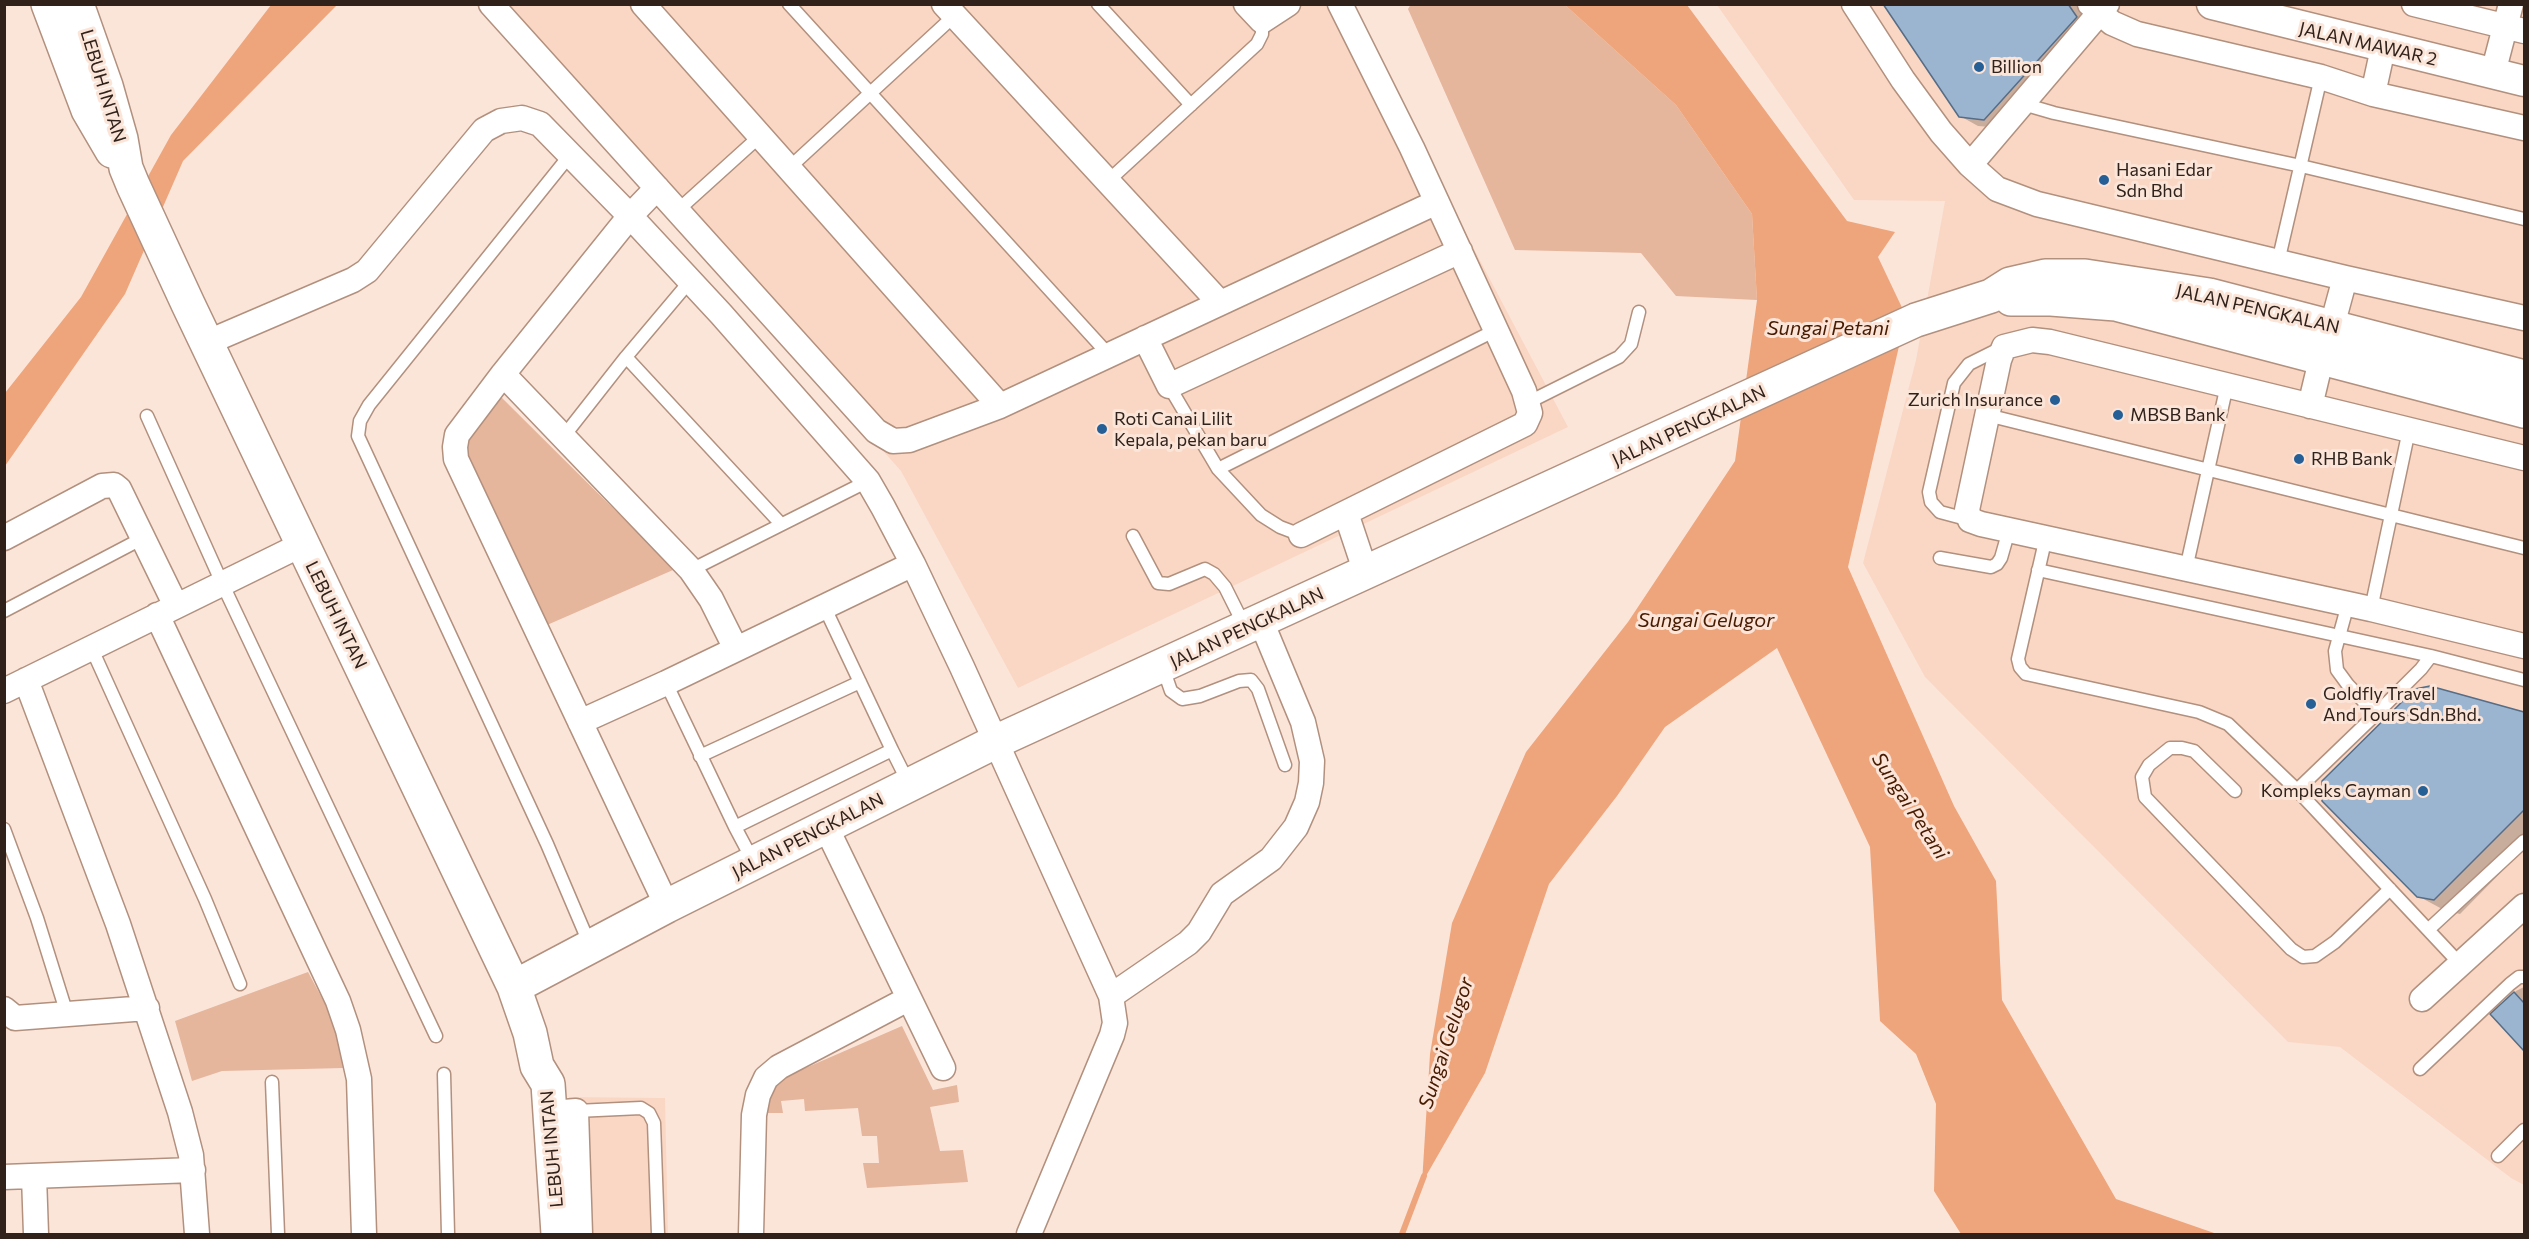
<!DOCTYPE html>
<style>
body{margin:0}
#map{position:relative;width:2529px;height:1239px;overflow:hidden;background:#fbe5d9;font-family:Commissioner,sans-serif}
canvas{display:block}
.frame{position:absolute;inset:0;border:6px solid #30221b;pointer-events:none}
</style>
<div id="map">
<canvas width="2529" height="1239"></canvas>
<div class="frame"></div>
</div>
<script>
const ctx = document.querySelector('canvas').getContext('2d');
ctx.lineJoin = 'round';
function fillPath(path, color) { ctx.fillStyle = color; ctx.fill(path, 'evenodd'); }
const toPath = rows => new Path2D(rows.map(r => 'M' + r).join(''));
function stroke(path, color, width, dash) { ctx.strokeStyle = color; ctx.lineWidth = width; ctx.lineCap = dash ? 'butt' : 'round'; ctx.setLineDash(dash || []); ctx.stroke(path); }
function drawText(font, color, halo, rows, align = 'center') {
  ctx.font = font + ' Commissioner,sans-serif'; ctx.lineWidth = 6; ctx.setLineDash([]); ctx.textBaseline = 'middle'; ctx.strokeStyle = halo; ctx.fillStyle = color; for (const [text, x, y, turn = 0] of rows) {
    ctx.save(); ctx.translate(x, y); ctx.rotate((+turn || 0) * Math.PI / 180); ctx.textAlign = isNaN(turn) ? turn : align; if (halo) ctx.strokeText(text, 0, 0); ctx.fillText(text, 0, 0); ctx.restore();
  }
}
fillPath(toPath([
 [486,5,1345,5,1568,427,1018,688,901,471],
 [1717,5,2524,5,2524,1185,2511,1178,2340,1047,2288,1042,1925,677,1863,563,1916,360,1945,201,1854,200],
 [569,1097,665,1098,668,1234,571,1234]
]), '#fad7c4');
fillPath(toPath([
 [1411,4,1565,5,1676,105,1752,214,1757,300,1676,296,1641,253,1515,250,1408,9],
 [500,396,656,551,673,570,547,625,465,450,468,434],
 [308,972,339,1030,343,1068,222,1071,192,1081,175,1021],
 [902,1026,933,1090,957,1085,959,1102,930,1107,940,1151,963,1150,968,1182,867,1188,863,1163,879,1163,877,1136,862,1136,858,1108,805,1111,804,1099,781,1101,783,1113,763,1113,763,1098,778,1080]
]), '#e5b59c');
fillPath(toPath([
 [271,5,337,5,183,161,125,294,5,466,5,393,81,297,171,135],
 [1565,5,1687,5,1847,221,1895,232,1878,257,1906,316,1848,567,1954,806,1996,881,2002,1000,2116,1199,2217,1234,1961,1234,1934,1191,1936,1104,1916,1054,1880,1021,1870,847,1777,648,1665,727,1617,796,1549,884,1485,1073,1422,1183,1430,1054,1452,923,1526,752,1628,622,1735,461,1757,300,1752,214,1676,105]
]), '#eea57c');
fillPath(toPath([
 [1885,4,2077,4,2093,27,2002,128,1978,126,1960,116],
 [2430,687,2524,713,2524,849,2460,914,2444,910,2418,896],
 [2524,987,2524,1049,2492,1014,2516,991]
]), '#0003');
stroke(toPath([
 [1402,1234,1424,1176]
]), '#eea57c', 6);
const building = toPath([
 [1883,4,2068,4,2077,17,1984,120,1959,117,1883,4],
 [2430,686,2524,712,2524,810,2434,900,2417,897,2322,801,2322,781,2415,689,2430,686],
 [2514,992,2524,1003,2524,1051,2490,1014,2514,992]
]);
fillPath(building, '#9bb4d0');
stroke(building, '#566d86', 1.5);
const service = toPath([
 [789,4,1109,355],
 [1098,4,1191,105],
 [2023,104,2054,113,2301,166,2524,219],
 [570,155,369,405,360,421,358,436,547,844,590,945],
 [789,168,954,16],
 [1107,182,1257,44,1262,34,1262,21],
 [677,211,760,136],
 [2278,262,2321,77],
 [626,357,781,524],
 [1169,386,1218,469,1261,515,1280,527,1301,535],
 [1529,402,1619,357,1631,344,1639,312],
 [1987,415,2524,548],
 [147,416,222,583,436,1036],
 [564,436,626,357,690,281],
 [1218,469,1496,330],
 [1970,520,1940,512,1931,502,1929,492,1954,383,1969,364,2003,347],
 [1133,536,1158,583,1169,584,1205,569,1214,574,1225,587,1245,627],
 [2046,537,2018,659,2020,667,2026,674,2199,712,2228,724,2297,790,2461,965],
 [1940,558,1991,567,1997,564,2001,558,2009,530],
 [2186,569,2227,385],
 [691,570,868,481],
 [2038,570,2431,656,2524,680],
 [2348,604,2335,651,2337,670,2348,685,2376,714],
 [824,606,892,750],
 [2371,609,2409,430],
 [4,611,143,538],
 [91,647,205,899,240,984],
 [1163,668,1171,691,1182,699,1200,696,1239,681,1251,680,1258,689,1285,765],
 [666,683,735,827],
 [700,756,860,682],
 [2297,790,2376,714,2421,669,2431,656],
 [2235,791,2194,751,2182,748,2170,748,2149,765,2142,777,2145,797,2291,949,2303,957,2315,956,2335,942,2390,889],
 [4,829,37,918,67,1014],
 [753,861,735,827,892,750,909,784],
 [2429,929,2524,841],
 [2420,1069,2510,984,2519,977,2524,977],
 [444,1074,448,1234],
 [272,1082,278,1234],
 [576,1111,641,1108,649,1113,654,1123,658,1234],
 [2498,1156,2524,1130]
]);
const minor = toPath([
 [491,4,876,431,893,441,909,440,1000,406,1437,202],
 [643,4,1000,406],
 [944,4,1220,303],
 [1246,4,1262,21,1288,4],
 [1854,4,1903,80,1941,132,1970,165,1997,189,2037,204,2345,278,2524,318],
 [2090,4,2112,23,2137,34,2321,77,2373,94,2524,128],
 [2414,4,2524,31],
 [2493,73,2511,4],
 [2373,94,2383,48],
 [1970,165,2107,4],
 [657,188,630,216,503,374,457,435,455,447,456,459,667,906],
 [2332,326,2345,278],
 [1145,338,1169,386,1460,251],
 [206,343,353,280,367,271,484,130,501,121,522,118,540,124,630,216,721,314,868,481,883,507,913,564,962,667,1111,996,1115,1023,1112,1035,1029,1234],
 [503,374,691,570,711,599,736,649],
 [2310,406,2322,356],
 [2524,458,2050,342,2032,340,2004,347,1999,360,1967,510,1970,520,1981,524,2371,609,2524,646],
 [1346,513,1366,573],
 [1301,535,1525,424,1530,413,1524,391,1412,148,1340,4],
 [4,538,102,486,114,485,119,489,176,606],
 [157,615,338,1001,348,1030,359,1079,364,1234],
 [26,680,118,924,180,1112,191,1155,197,1234],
 [4,691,303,544],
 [580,722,666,683,913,564],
 [826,827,943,1068],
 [1111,996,1188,943,1199,932,1222,894,1271,859,1296,827,1307,802,1311,783,1312,761,1303,722,1261,621],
 [2422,999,2524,906],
 [4,1009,15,1018,147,1008],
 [551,1113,576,1111,580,1234],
 [34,1176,36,1234],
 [4,1177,193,1170],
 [751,1234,754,1115,758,1095,766,1078,779,1067,908,999]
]);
const tertiary = toPath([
 [2212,4,2524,81]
]);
const secondary = toPath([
 [48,4,88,110,112,151],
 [77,4,106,86,121,139,126,168,133,185,188,304,514,987,530,1033,537,1066,548,1084,558,1234],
 [2011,299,2051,299,2116,304,2524,411],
 [514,987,667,906,995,742,1916,320,1991,296,2010,284,2045,276,2085,276,2209,295,2524,377]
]);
stroke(service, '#b2907e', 15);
stroke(minor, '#b2907e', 27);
stroke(tertiary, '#b2907e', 33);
stroke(secondary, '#b2907e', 36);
stroke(service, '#fff', 12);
stroke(minor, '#fff', 24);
stroke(tertiary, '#fff', 30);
stroke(secondary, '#fff', 33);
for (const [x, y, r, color] of [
 [1979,67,6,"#255f96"],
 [2104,180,6,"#255f96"],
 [2055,400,6,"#255f96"],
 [2118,415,6,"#255f96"],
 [1102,429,6,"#255f96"],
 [2299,459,6,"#255f96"],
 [2311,704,6,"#255f96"],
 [2423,791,6,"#255f96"]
]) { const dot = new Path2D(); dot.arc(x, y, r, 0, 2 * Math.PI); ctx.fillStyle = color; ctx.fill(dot); stroke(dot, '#fbe5d9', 2); }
drawText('18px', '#30221b', '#fbe5d9', [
 ["JALAN MAWAR 2",2368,44,13],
 ["LEBUH INTAN",103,86,73],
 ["JALAN PENGKALAN",2258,309,13],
 ["JALAN PENGKALAN",1689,426,-25],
 ["LEBUH INTAN",336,615,64],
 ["JALAN PENGKALAN",1247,628,-25],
 ["JALAN PENGKALAN",808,836,-27],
 ["LEBUH INTAN",552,1149,-95]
]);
drawText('18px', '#30221b', '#fbe5d9', [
 ["Billion",1991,67],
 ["Hasani Edar",2116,170],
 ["Sdn Bhd",2116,191],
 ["Zurich Insurance",2043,400,"right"],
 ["MBSB Bank",2130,415],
 ["Roti Canai Lilit",1114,419],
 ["Kepala, pekan baru",1114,440],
 ["RHB Bank",2311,459],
 ["Goldfly Travel",2323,694],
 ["And Tours Sdn.Bhd.",2323,715],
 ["Kompleks Cayman",2411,791,"right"]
], 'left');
drawText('italic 20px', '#481b00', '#fbe5d9', [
 ["Sungai Petani",1828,328],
 ["Sungai Gelugor",1706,620],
 ["Sungai Petani",1910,806,57],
 ["Sungai Gelugor",1446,1043,-72]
]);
</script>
